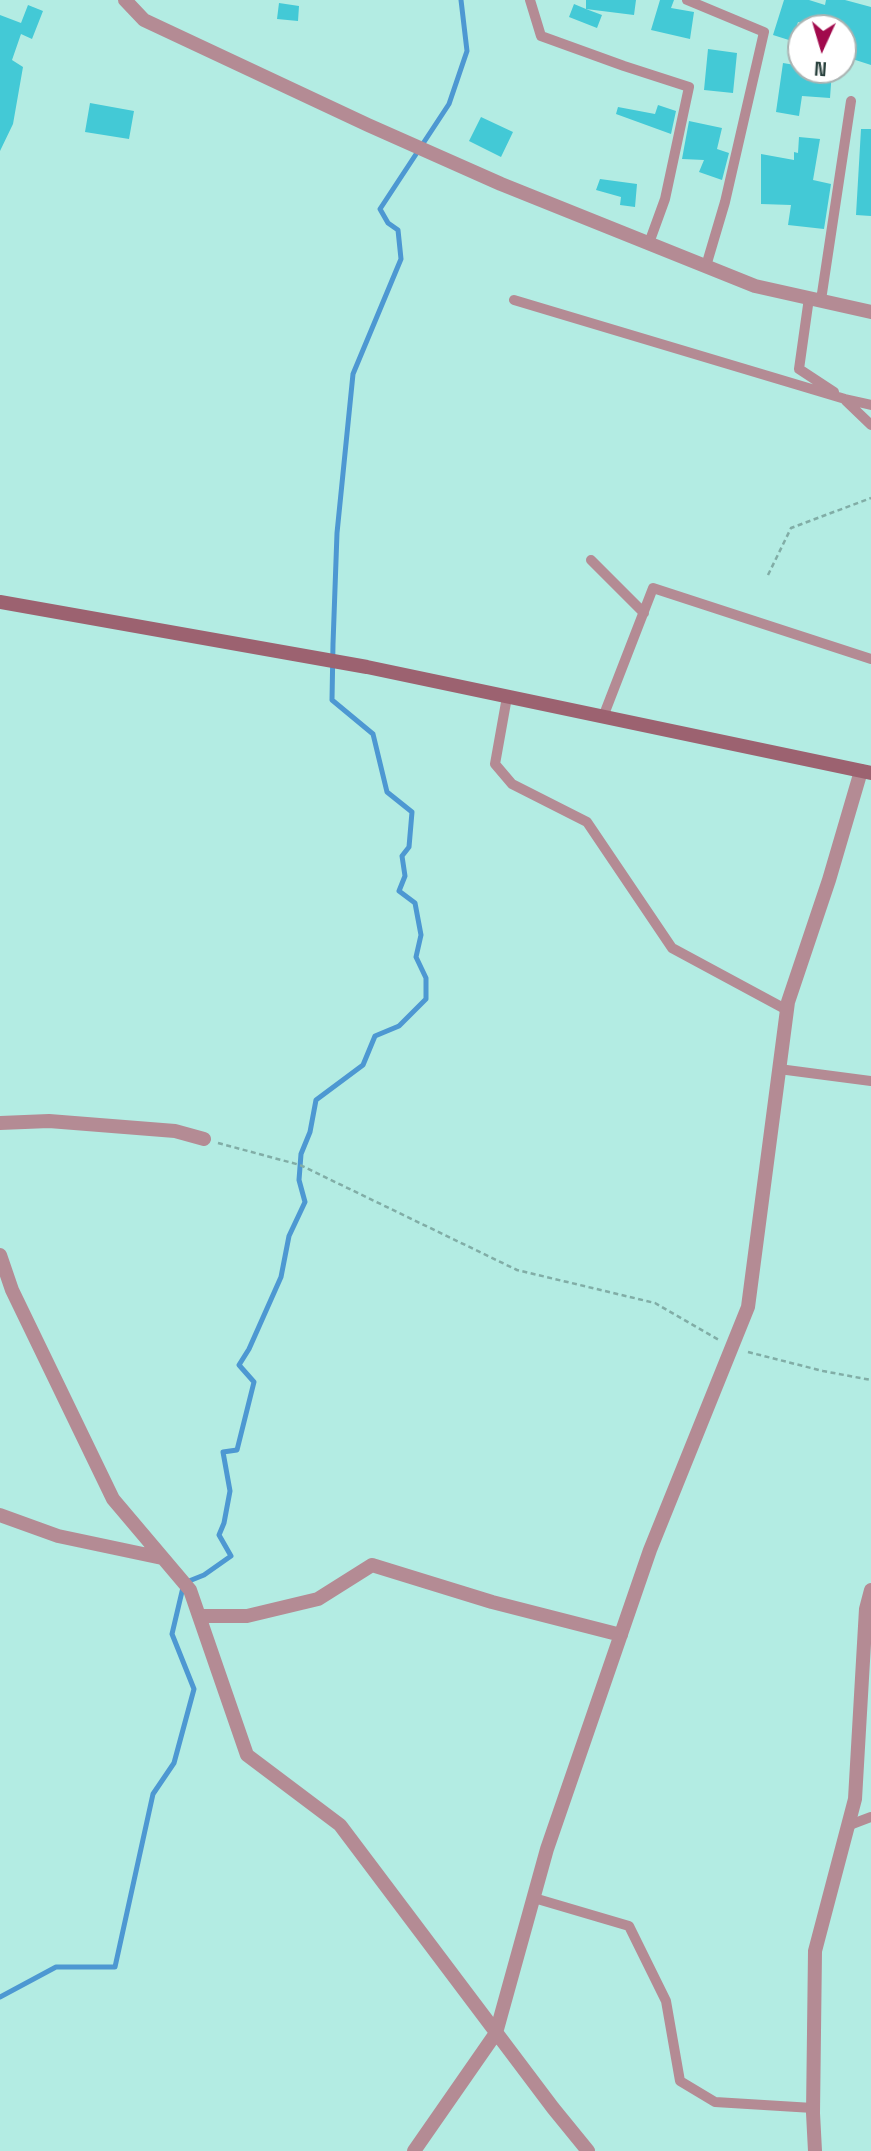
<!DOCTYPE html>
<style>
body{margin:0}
#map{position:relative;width:871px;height:2151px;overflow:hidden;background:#b3ece3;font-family:"Space Grotesk",sans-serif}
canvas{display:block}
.north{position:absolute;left:787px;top:14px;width:70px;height:70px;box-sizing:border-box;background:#fff;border:2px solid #aab3b2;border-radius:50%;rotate:184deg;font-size:19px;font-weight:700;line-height:28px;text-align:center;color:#2a423e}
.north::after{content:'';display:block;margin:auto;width:24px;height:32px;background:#a1094c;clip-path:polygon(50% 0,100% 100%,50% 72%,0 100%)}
</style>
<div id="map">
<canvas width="871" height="2151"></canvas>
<div class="north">N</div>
</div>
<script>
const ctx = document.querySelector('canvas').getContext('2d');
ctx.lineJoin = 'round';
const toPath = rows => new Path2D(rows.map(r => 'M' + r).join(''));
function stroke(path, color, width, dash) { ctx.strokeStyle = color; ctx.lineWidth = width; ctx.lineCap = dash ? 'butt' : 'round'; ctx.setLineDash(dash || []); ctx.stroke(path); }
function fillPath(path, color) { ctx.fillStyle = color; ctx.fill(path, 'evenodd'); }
stroke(toPath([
 [0,1997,56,1967,115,1967,153,1794,174,1763,194,1689,172,1634,184,1583,204,1575,231,1556,219,1535,224,1523,230,1491,223,1452,237,1450,254,1382,239,1365,249,1349,281,1277,289,1236,305,1202,299,1180,301,1154,310,1132,316,1100,363,1065,375,1036,399,1026,426,999,426,978,416,957,421,935,415,903,399,891,405,876,402,856,409,847,412,812,387,792,373,734,332,700,333,644,337,533,353,374,401,259,398,230,388,223,380,209,449,104,467,51,461,0]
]), '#4d98d2', 5);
fillPath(toPath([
 [586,0,636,0,634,15,586,9,602,15,597,28,569,17,574,4,586,9],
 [660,0,674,0,671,8,694,12,690,39,651,30],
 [784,0,809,0,825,5,826,0,845,0,871,7,871,65,843,56,843,28,823,28,798,22,792,41,773,35],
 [279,3,299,6,298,21,277,19],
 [28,5,43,11,32,39,21,34,12,60,23,67,13,124,0,151,0,15,21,23],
 [708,49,737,53,733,93,704,90],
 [783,63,801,66,801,70,832,70,830,98,802,96,799,116,776,112],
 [90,103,134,111,129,139,85,132],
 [658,105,676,111,671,134,616,114,618,107,655,114],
 [481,117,513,132,501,157,469,141],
 [689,121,722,128,717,149,729,153,722,180,699,172,704,160,682,159],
 [861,129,871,129,871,216,856,215],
 [799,137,820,139,813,180,831,184,824,229,788,225,791,205,761,204,761,154,794,160,794,152,798,153],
 [600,179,637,184,635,207,620,205,621,197,596,190]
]), '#43c9d6');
stroke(toPath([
 [768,575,791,528,871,498],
 [218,1143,300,1165,517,1270,655,1303,719,1340],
 [748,1352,823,1371,871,1380]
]), '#81ada6', 2.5, [5, 3.5]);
stroke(toPath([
 [530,0,541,36,624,66,689,87,665,199,649,243],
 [687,0,764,32,725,202,706,266],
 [809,298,799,369,834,392],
 [514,300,845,399,871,405],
 [821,300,851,101],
 [846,401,871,425],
 [591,560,644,613],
 [507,697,495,764,512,784,587,822,672,948,787,1010],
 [603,717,653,588,871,659],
 [779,1069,871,1081],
 [847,1826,871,1817],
 [534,1898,629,1926,666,2001,680,2081,715,2102,813,2108]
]), '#b48b94', 10);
stroke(toPath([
 [125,0,144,20,368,125,501,184,755,286,871,312],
 [0,1123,49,1121,175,1131,204,1139],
 [0,1255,12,1290,113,1499,190,1590,247,1755,340,1825,553,2108,588,2151],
 [0,1515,58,1536,162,1558],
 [199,1616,247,1616,318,1599,372,1565,492,1602,621,1635],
 [414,2151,496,2033,547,1849,650,1550,748,1307,788,1002,829,880,861,771],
 [815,2151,813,2113,815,1951,855,1799,866,1609,871,1590]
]), '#b48b94', 14);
stroke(toPath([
 [0,602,367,667,871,773]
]), '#9c6270', 14);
</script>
